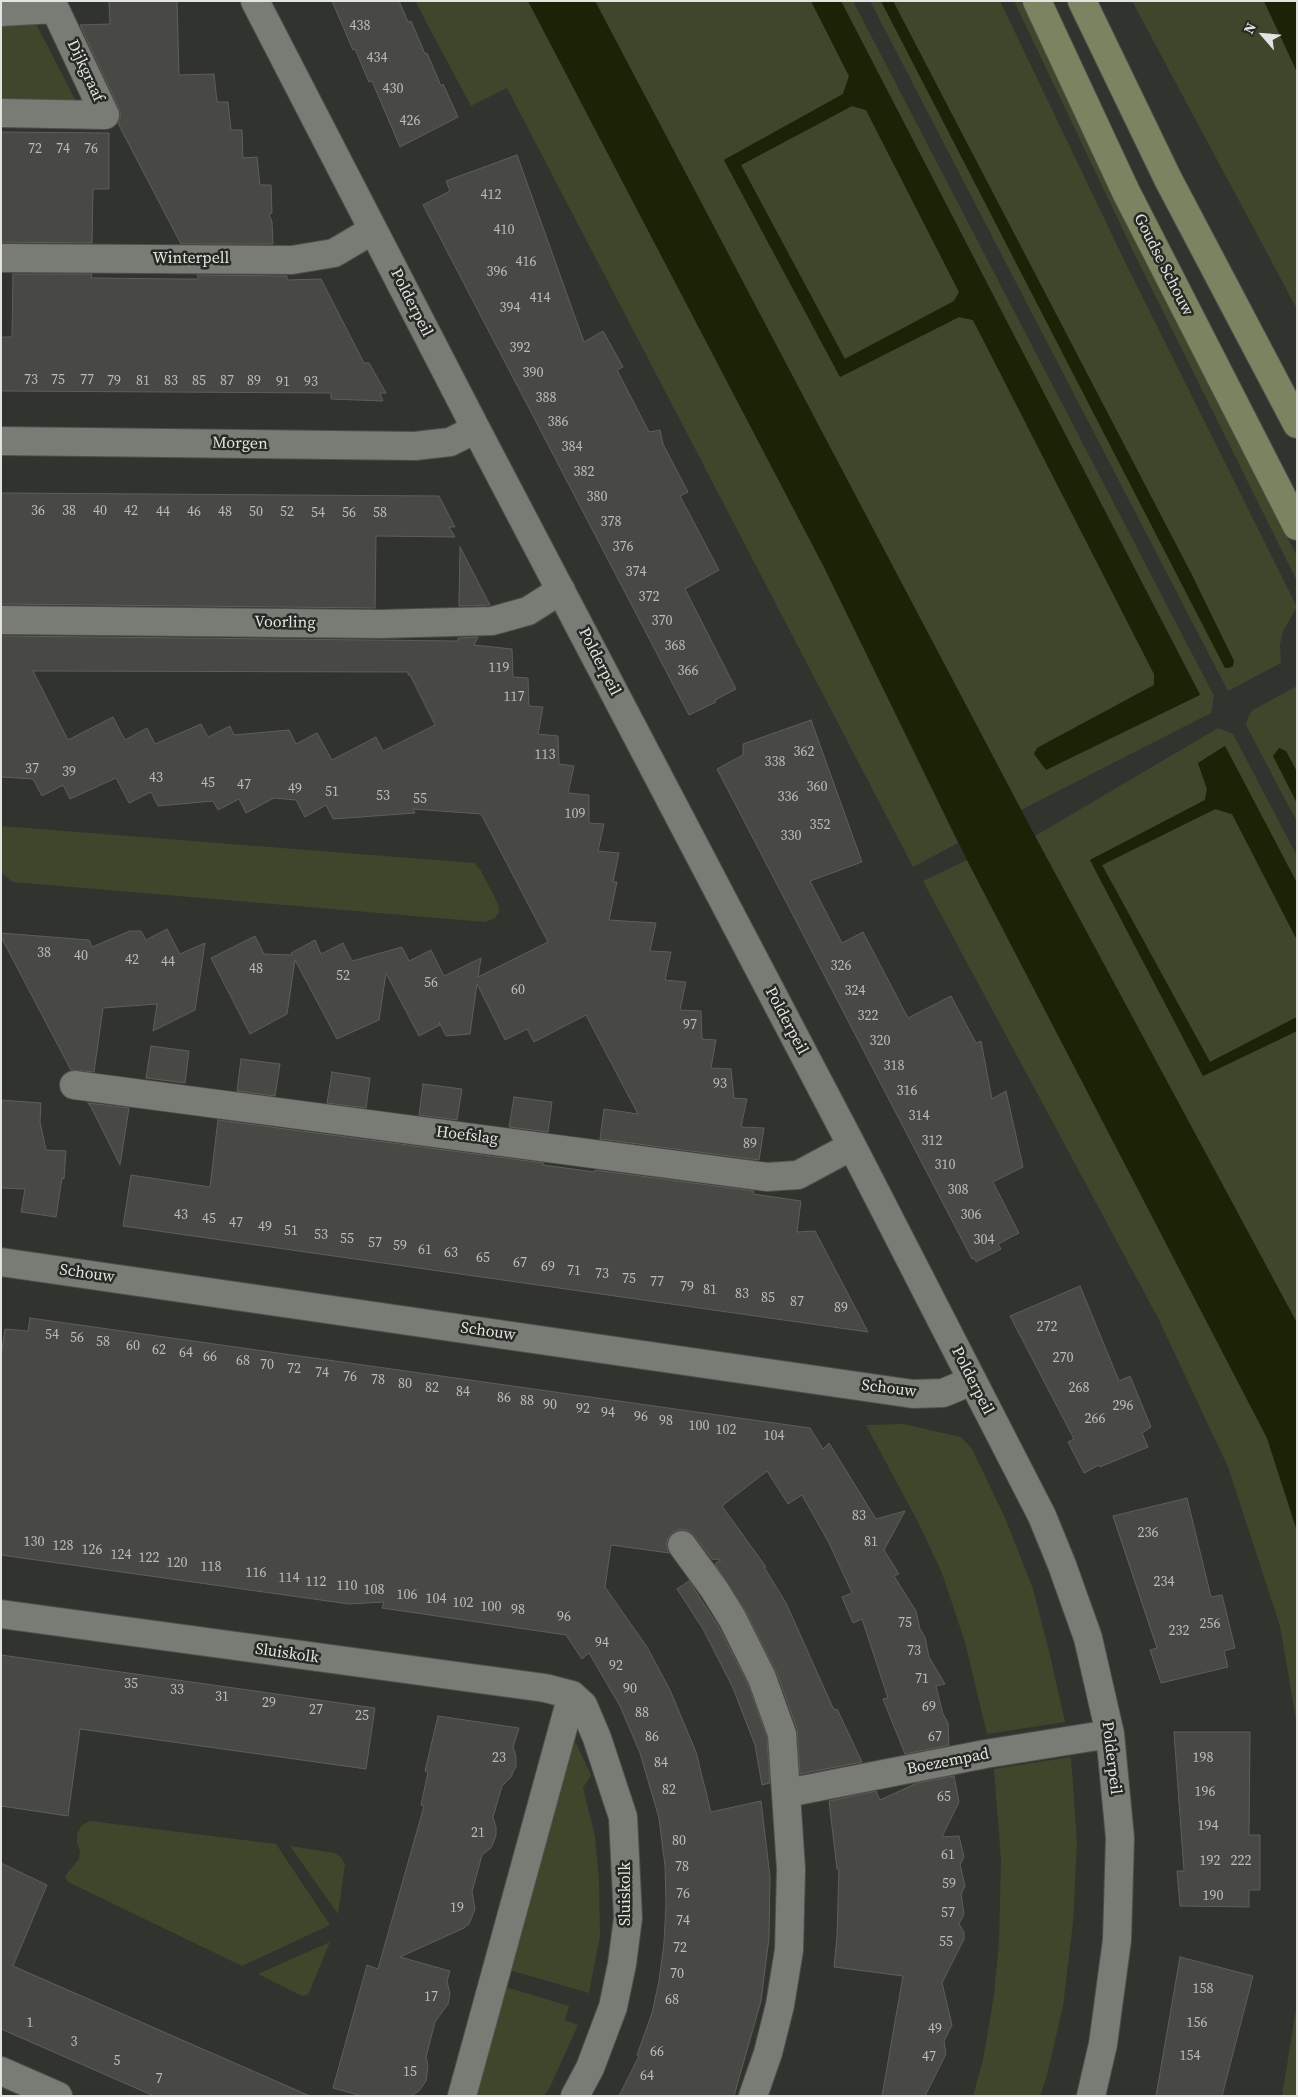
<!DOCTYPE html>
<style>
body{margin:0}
#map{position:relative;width:1298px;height:2097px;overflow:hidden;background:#31332e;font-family:"Source Serif 4",serif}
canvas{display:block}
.frame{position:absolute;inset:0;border:2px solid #e3e4e1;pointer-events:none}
.north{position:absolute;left:1238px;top:10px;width:50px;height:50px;-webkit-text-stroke:4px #272924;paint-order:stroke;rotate:297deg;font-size:14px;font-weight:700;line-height:20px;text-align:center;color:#e3e4e1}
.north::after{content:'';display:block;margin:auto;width:18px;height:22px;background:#e3e4e1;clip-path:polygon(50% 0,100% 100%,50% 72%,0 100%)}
</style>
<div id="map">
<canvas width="1298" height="2097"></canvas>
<div class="frame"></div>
<div class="north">N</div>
</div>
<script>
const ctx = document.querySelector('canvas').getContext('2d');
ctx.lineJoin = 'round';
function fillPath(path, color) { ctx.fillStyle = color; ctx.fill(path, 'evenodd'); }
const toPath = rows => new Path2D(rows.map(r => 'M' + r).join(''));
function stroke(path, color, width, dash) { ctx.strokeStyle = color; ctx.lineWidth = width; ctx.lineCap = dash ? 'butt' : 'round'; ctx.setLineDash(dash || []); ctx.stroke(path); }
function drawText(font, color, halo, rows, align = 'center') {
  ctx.font = font + ' "Source Serif 4",serif'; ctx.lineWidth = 5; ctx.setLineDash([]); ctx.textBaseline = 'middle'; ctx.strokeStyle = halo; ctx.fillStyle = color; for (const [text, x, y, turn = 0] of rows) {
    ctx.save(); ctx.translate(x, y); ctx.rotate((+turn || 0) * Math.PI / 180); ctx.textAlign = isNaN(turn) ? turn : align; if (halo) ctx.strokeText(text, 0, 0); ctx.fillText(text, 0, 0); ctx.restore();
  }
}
fillPath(toPath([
 [415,1,528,1,824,567,958,843,913,867,507,88,471,106],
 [595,1,811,1,849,76,843,94,724,160,840,377,959,317,973,320,1154,674,1154,685,1037,748,1189,700,1200,694,841,1,853,1,1214,696,1211,713,1021,810],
 [870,1,881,1,1225,668,1229,668,1193,577,893,1,1000,1,1126,264,1297,607,1283,631,1280,645,1281,663,1228,691],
 [1014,1,1024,1,1135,238,1297,556,1297,581,1135,255],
 [1132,1,1264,1,1297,72,1297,309],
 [33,18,76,101,1,101,1,19],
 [852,106,866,110,959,292,955,301,844,359,741,165],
 [1297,686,1297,772,1286,751,1273,756,1297,803,1297,822,1246,725,1248,717,1253,710],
 [1218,728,1233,734,1297,856,1297,883,1225,746,1198,763,1207,789,1205,800,1090,860,1203,1076,1297,1031,1297,1323,1035,836],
 [1216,809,1233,815,1297,940,1297,1017,1210,1062,1102,865],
 [1,826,474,863,481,871,492,892,498,904,499,912,495,918,485,922,13,882,1,873],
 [967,860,1267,1438,1297,1531,1297,1726,1280,1626,1228,1467,1159,1320,923,881],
 [903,1424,961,1437,972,1449,1005,1518,1033,1589,1050,1655,1065,1722,987,1734,965,1642,942,1573,918,1522,866,1425],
 [570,1743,576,1743,591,1775,583,1788,595,1836,599,1879,600,1936,589,1993,506,1969],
 [1071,1757,1077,1843,1073,1923,1063,2006,1046,2079,1040,2096,973,2096,983,2060,994,1995,999,1941,1001,1860,994,1769],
 [90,1821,276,1844,330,1925,242,1966,68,1882,65,1877,68,1872,79,1859,80,1851,77,1843,77,1834,82,1825],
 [290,1846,334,1853,341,1857,345,1865,338,1914],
 [330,1942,308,1995,302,1996,258,1974],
 [499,1985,569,2006,565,2020,578,2025,550,2087,544,2096,469,2096],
 [1297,2003,1297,2096,1282,2096,1296,2009]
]), '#3e472b');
fillPath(toPath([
 [528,1,595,1,1035,836,1297,1323,1297,1531,1267,1438,967,860,824,567],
 [811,1,841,1,1200,695,1046,770,1034,754,1037,748,1154,685,1154,674,973,320,959,317,840,377,724,160,843,94,849,76],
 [852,106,866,110,959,292,954,301,845,359,741,165],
 [881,1,893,1,1193,577,1234,661,1233,666,1229,668,1225,668],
 [1264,1,1297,1,1297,72],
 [1225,746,1297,883,1297,940,1232,814,1215,809,1102,865,1210,1062,1297,1017,1297,1031,1203,1076,1090,860,1205,800,1207,789,1198,763],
 [1279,748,1286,751,1297,772,1297,803,1273,756]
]), '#1b2206');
const building = toPath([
 [109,1,177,1,179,75,214,74,217,102,228,102,231,130,242,130,243,158,257,157,260,185,271,185,272,213,269,214,272,222,273,244,181,244,123,133,118,123,121,116,119,108,80,25,110,24,109,1],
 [332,1,399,1,408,22,411,21,425,54,427,53,441,86,443,84,458,117,400,147,372,81,369,82,355,49,353,50,332,1],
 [1,132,109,133,109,189,93,189,92,243,1,242,1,132],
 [517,155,584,342,603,331,623,367,617,370,649,432,660,430,663,444,688,492,680,496,719,570,685,589,736,689,715,700,716,702,689,715,423,205,450,191,446,181,517,155],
 [13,274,92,274,91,278,181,279,199,279,197,275,287,276,287,280,321,279,364,363,369,363,386,393,380,393,383,401,331,399,331,393,1,391,1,337,12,337,13,274],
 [1,493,439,496,455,527,449,527,455,537,376,536,375,608,1,604,1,493],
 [460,547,490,605,459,606,460,547],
 [1,636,458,641,458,638,478,637,474,645,512,649,513,677,528,678,529,706,543,707,538,734,558,736,559,764,574,766,568,793,589,795,589,823,604,824,598,851,619,853,613,882,617,882,609,920,656,923,650,951,671,952,665,980,686,982,680,1010,701,1011,702,1039,716,1040,711,1068,731,1069,734,1098,747,1099,741,1127,764,1128,759,1160,600,1139,604,1109,638,1114,586,1015,534,1042,527,1029,505,1040,477,984,470,1034,446,1036,439,1022,440,1025,419,1036,386,973,379,1020,337,1039,295,960,287,1014,250,1034,211,958,255,936,264,954,292,955,291,953,315,940,321,954,343,943,352,961,402,947,409,961,431,950,444,976,481,958,478,977,548,942,481,814,413,809,415,813,333,819,326,805,305,817,296,800,274,798,246,813,239,799,218,810,213,801,158,806,151,792,129,803,116,778,70,799,63,785,42,796,33,779,1,777,1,636],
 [33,671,408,672,408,675,410,675,435,725,383,751,376,737,332,760,317,733,296,744,289,730,234,735,230,726,208,737,201,724,155,744,147,728,125,740,113,717,68,740,33,671],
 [811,720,862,862,810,881,842,943,863,932,908,1018,951,996,976,1043,981,1041,992,1099,1006,1091,1023,1167,993,1182,1019,1233,998,1244,1001,1249,976,1262,974,1258,972,1259,717,769,743,755,743,744,811,720],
 [167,929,180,954,205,943,195,1010,153,1031,157,1004,103,1008,94,1072,71,1070,1,937,1,933,89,940,92,947,130,931,141,931,146,940,167,929],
 [151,1046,189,1051,185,1083,146,1078,151,1046],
 [241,1059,280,1064,275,1096,237,1091,241,1059],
 [332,1072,370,1078,366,1108,327,1103,332,1072],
 [423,1084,462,1089,457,1120,419,1115,423,1084],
 [514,1097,552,1102,548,1132,509,1127,514,1097],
 [1,1100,41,1103,40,1122,46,1150,66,1151,64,1179,62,1178,56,1217,21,1212,25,1189,1,1188,1,1100],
 [88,1103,129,1108,120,1165,91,1107,88,1103],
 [218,1120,544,1163,543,1165,595,1172,595,1170,754,1191,753,1194,801,1201,797,1232,815,1231,868,1332,123,1226,131,1175,210,1187,218,1120],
 [1080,1286,1119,1381,1130,1376,1151,1427,1142,1433,1148,1447,1100,1467,1099,1465,1084,1473,1068,1442,1074,1439,1010,1316,1080,1286],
 [30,1318,810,1428,823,1449,829,1443,876,1519,905,1511,884,1550,899,1574,894,1576,916,1611,920,1629,925,1637,929,1657,945,1684,936,1686,943,1714,948,1723,949,1745,905,1754,883,1699,888,1698,862,1619,853,1623,842,1597,852,1593,829,1543,802,1495,788,1504,767,1471,722,1506,766,1567,764,1567,786,1603,834,1710,837,1709,862,1762,800,1774,797,1729,777,1673,745,1610,715,1564,721,1560,712,1559,694,1535,689,1531,681,1529,673,1532,668,1538,666,1546,669,1553,611,1545,605,1587,647,1647,670,1690,696,1752,711,1812,761,1801,770,1877,769,1938,761,2001,734,2096,619,2096,639,2056,637,2055,652,2013,659,1981,664,1943,666,1904,665,1866,659,1818,640,1753,620,1706,589,1653,582,1659,566,1635,382,1608,384,1602,349,1604,1,1555,1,1356,5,1329,28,1331,30,1318],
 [1187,1498,1211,1597,1222,1595,1235,1648,1224,1651,1228,1667,1161,1683,1150,1650,1157,1648,1113,1516,1187,1498],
 [689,1581,718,1626,748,1684,767,1737,770,1783,762,1785,755,1745,733,1688,703,1629,677,1589,689,1581],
 [1,1655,375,1708,366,1769,80,1729,68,1816,1,1806,1,1655],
 [438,1716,519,1728,513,1747,516,1756,516,1766,511,1777,502,1786,493,1817,496,1827,496,1836,491,1848,482,1855,472,1892,475,1909,469,1924,464,1928,400,1957,450,1971,447,1981,450,1994,448,2004,435,2022,426,2057,428,2066,426,2081,419,2091,411,2096,362,2096,333,2088,367,1965,378,1969,424,1806,421,1805,428,1772,425,1771,438,1716],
 [1174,1732,1250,1732,1249,1835,1260,1835,1260,1890,1249,1890,1249,1907,1180,1906,1177,1871,1184,1871,1174,1732],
 [954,1776,959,1802,942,1837,959,1836,964,1857,960,1865,965,1886,961,1894,964,1914,959,1924,964,1932,964,1939,942,1983,952,2025,944,2041,946,2054,925,2096,882,2096,903,1976,834,1967,837,1936,839,1869,837,1869,829,1801,876,1791,880,1800,917,1783,954,1776],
 [1,1863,47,1885,13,1966,310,2096,154,2096,1,2029,1,1863],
 [1180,1957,1253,1976,1222,2096,1156,2096,1180,1957]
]);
fillPath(building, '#484944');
stroke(building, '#5d5f5a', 1);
const street = toPath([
 [255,1,476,429,852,1146,1042,1516,1062,1565,1088,1638,1110,1734,1120,1838,1117,1940,1103,2044,1091,2096],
 [1,12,55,9,105,115,1,113],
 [1,258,292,260,334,253,373,230],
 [1,441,415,446,450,442,476,429],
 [1,620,380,624,492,621,528,611,561,590],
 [74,1085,767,1177,798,1175,852,1146],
 [1,1262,913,1394,943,1393,972,1381],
 [682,1545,714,1589,732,1618,762,1678,782,1734,791,1869,789,1950,780,2005,768,2053,753,2096],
 [1,1614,545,1688,572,1695,583,1705,597,1738,623,1817,628,1918,622,1964,613,2007,590,2068,575,2096],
 [787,1793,985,1754,1110,1734],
 [1,2071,58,2096],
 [462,2096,572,1695]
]);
const secondary = toPath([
 [1037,1,1126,192,1297,526],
 [1082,1,1168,179,1297,424]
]);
stroke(street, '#4e4f4b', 30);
stroke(secondary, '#4e4f4b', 30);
stroke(street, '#797b75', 28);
stroke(secondary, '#7a8461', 28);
drawText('14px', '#bcbdba', null, [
 ["438",360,26],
 ["434",377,58],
 ["430",393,89],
 ["426",410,121],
 ["72",35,149],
 ["74",63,149],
 ["76",91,149],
 ["412",491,195],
 ["410",504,230],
 ["416",526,262],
 ["396",497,272],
 ["414",540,298],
 ["394",510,308],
 ["392",520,348],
 ["390",533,373],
 ["73",31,380],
 ["75",58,380],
 ["77",87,380],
 ["79",114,381],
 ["81",143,381],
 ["83",171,381],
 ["85",199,381],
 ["87",227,381],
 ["89",254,381],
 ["91",283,382],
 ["93",311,382],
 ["388",546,398],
 ["386",558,422],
 ["384",572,447],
 ["382",584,472],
 ["380",597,497],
 ["36",38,511],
 ["38",69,511],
 ["40",100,511],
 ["42",131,511],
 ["44",163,512],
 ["46",194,512],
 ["48",225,512],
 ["50",256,512],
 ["52",287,512],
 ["54",318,513],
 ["56",349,513],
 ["58",380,513],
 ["378",611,522],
 ["376",623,547],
 ["374",636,572],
 ["372",649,597],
 ["370",662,621],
 ["368",675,646],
 ["119",499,668],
 ["366",688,671],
 ["117",514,697],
 ["362",804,752],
 ["113",545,755],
 ["338",775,762],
 ["37",32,769],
 ["39",69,772],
 ["43",156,778],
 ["45",208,783],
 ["47",244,785],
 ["360",817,787],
 ["49",295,789],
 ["51",332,792],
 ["53",383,796],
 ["336",788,797],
 ["55",420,799],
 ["109",575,814],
 ["352",820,825],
 ["330",791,836],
 ["38",44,953],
 ["40",81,956],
 ["42",132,960],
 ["44",168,962],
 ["326",841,966],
 ["48",256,969],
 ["52",343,976],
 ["56",431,983],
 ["60",518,990],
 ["324",855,991],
 ["322",868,1016],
 ["97",690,1025],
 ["320",880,1041],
 ["318",894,1066],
 ["93",720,1084],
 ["316",907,1091],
 ["314",919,1116],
 ["312",932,1141],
 ["89",750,1144],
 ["310",945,1165],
 ["308",958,1190],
 ["43",181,1215],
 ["306",971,1215],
 ["45",209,1219],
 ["47",236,1223],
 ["49",265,1227],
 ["51",291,1231],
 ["53",321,1235],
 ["55",347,1239],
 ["304",984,1240],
 ["57",375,1243],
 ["59",400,1246],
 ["61",425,1250],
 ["63",451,1253],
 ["65",483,1258],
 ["67",520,1263],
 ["69",548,1267],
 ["71",574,1271],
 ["73",602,1274],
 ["75",629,1279],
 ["77",657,1282],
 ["79",687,1287],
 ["81",710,1290],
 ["83",742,1294],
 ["85",768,1298],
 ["87",797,1302],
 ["89",841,1308],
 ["272",1047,1327],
 ["54",52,1335],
 ["56",77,1338],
 ["58",103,1342],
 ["60",133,1346],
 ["62",159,1350],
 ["64",186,1353],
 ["66",210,1357],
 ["270",1063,1358],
 ["68",243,1361],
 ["70",267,1365],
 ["72",294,1369],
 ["74",322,1373],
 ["76",350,1377],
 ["78",378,1380],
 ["80",405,1384],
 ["82",432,1388],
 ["268",1079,1388],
 ["84",463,1392],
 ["86",504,1398],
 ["88",527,1401],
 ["90",550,1405],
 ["296",1123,1406],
 ["92",583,1409],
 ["94",608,1413],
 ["96",641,1417],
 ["266",1095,1419],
 ["98",666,1421],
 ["100",699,1426],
 ["102",726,1430],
 ["104",774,1436],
 ["83",859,1516],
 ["236",1148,1533],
 ["130",34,1542],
 ["81",871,1542],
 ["128",63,1546],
 ["126",92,1550],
 ["124",121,1555],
 ["122",149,1558],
 ["120",177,1563],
 ["118",211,1567],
 ["116",256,1573],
 ["114",289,1578],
 ["112",316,1582],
 ["234",1164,1582],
 ["110",347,1586],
 ["108",374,1590],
 ["106",407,1595],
 ["104",436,1599],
 ["102",463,1603],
 ["100",491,1607],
 ["98",518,1610],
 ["96",564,1617],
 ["75",905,1623],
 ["256",1210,1624],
 ["232",1179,1631],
 ["94",602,1643],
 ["73",914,1651],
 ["92",616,1666],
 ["71",922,1679],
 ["35",131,1684],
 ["90",630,1689],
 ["33",177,1690],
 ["31",222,1697],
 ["29",269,1703],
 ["69",929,1707],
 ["27",316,1710],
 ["88",642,1713],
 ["25",362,1716],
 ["86",652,1737],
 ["67",935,1737],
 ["23",499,1758],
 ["198",1203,1758],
 ["84",661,1763],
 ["82",669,1790],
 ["196",1205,1792],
 ["65",944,1797],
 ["194",1208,1826],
 ["21",478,1833],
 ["80",679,1841],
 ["61",948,1855],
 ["192",1210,1861],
 ["222",1241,1861],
 ["78",682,1867],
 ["59",949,1884],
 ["76",683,1894],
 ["190",1213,1896],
 ["19",457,1908],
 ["57",948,1913],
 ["74",683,1921],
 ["55",946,1942],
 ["72",680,1948],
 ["70",677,1974],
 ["158",1203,1989],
 ["17",431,1997],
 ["68",672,2000],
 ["1",30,2023],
 ["156",1197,2023],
 ["49",935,2029],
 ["3",74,2042],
 ["66",657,2052],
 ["154",1190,2056],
 ["47",929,2057],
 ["5",117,2061],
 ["15",410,2072],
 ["64",647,2076],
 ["7",159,2079]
]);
drawText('16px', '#e3e4e1', '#272924', [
 ["Dijkgraaf",85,71,65],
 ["Winterpell",191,259],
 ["Goudse Schouw",1163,265,63],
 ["Polderpeil",411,303,63],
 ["Morgen",240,444,1],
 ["Voorling",285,623,1],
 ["Polderpeil",599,662,63],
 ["Polderpeil",786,1021,62],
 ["Hoefslag",467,1136,7],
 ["Schouw",87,1274,8],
 ["Schouw",488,1332,8],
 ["Polderpeil",972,1381,63],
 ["Schouw",889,1389,7],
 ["Sluiskolk",287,1654,8],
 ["Polderpeil",1111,1758,83],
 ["Boezempad",948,1762,-11],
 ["Sluiskolk",626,1894,-90]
]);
</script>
